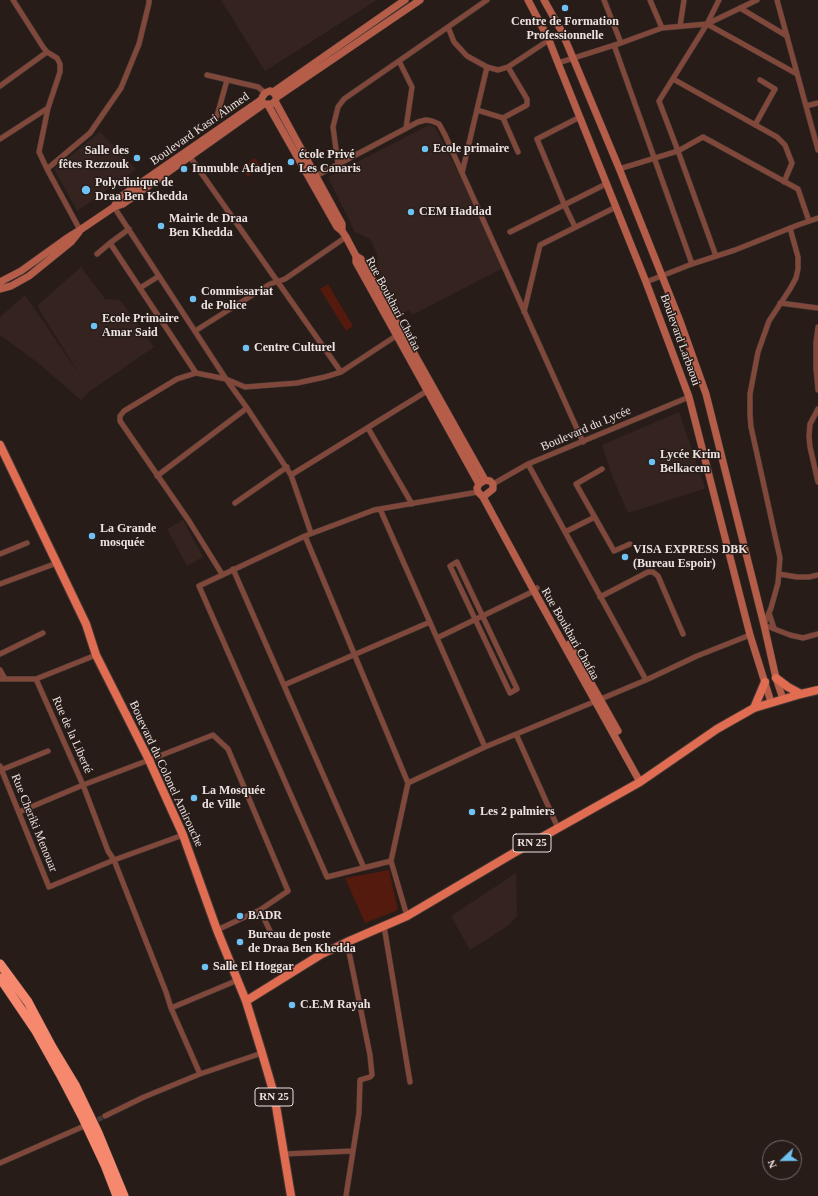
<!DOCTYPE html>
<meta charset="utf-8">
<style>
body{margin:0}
#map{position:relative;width:818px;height:1196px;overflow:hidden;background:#281c19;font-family:"Times New Roman",serif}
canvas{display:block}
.north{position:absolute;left:762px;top:1140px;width:40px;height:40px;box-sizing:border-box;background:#281c19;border:1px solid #766c69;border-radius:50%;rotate:248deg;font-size:11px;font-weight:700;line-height:16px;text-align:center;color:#ece3e1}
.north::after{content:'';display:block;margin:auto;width:14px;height:18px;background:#6ec2f3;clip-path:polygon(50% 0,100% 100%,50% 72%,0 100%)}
</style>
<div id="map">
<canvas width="818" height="1196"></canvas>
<div class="north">N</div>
</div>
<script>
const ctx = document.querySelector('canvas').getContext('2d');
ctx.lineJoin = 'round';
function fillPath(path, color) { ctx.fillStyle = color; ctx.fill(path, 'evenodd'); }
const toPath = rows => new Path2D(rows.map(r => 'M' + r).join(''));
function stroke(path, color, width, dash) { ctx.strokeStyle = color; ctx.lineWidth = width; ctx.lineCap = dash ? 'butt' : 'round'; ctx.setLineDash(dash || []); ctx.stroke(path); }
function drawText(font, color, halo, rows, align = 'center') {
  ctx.font = font + ' "Times New Roman",serif'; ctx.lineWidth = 3; ctx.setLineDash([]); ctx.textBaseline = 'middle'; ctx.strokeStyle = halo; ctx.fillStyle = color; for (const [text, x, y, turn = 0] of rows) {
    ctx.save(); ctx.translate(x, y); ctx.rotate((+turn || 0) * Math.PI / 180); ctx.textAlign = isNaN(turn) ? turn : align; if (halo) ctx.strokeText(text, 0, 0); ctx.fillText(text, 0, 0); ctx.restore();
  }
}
fillPath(toPath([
 [221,0,377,0,265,71],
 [429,125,434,126,437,131,468,192,503,268,412,315,409,310,400,315,378,275,377,254,370,239,355,232,328,177],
 [100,132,136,169,77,211,54,169],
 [81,267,105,299,120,300,154,347,90,391,81,400,37,362,0,335,0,317,25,295,81,377,37,306],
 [679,412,705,487,704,489,628,513,613,478,602,445],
 [183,520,203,557,187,566,167,529],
 [516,873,517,916,509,925,470,950,451,916]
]), '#35231f');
fillPath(toPath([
 [255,158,261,167,248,177,241,167],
 [328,284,353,326,346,331,320,289],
 [389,870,398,910,365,923,345,878]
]), '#531a0d');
stroke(toPath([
 [91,1123,105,1116]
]), '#453a37', 5, [5, 2.5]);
const street = toPath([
 [13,0,43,47,47,52,57,58,60,64,60,72,48,108,39,152,47,169,80,230],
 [604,0,621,43],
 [650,0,662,28],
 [719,0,707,24,659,101,678,151,703,137,798,189,809,221],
 [777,0,818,150],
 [740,8,787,36],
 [707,24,797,74],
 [680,26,684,0],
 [448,27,454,42,467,56,487,67,498,70,508,67,549,40],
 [614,45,692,264],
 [399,61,412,87,406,128],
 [558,63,621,43,662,28,707,24,757,0],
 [207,75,258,87,265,93],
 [673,79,777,137,785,145,792,163,784,182],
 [0,86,47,52],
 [806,106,818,103],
 [477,110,503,118,518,152],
 [217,116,227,80],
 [503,118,527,105,527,99,508,67],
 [755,125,775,89,760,80],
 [0,139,48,108],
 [190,157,341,372],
 [338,164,333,127,338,107,344,99,487,0],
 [47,169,90,133,121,88,139,44,149,3,149,0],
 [619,169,678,151,716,256],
 [462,173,487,67],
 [314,177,418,122,426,120,432,121,439,124,445,135,583,442],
 [114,207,226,379,245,387,297,383,325,377,341,372,399,334],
 [575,227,564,204,537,139,580,117],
 [790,228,798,257,798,269,796,278,790,289,769,321,758,352,750,394,750,415,751,427,780,558,778,583,771,608,764,625,790,635,803,638,818,634],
 [510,232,606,184],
 [110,243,196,373],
 [97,254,110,243,129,229],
 [646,282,692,264,735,250,798,225,818,218],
 [140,288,159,276],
 [780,303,818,308],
 [524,312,540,245,616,207],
 [818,327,816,343,816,368,818,390],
 [195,331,270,284,285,279,346,237],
 [818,409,810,424,809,436,810,447,818,482],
 [368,428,412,504],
 [528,464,646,680],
 [602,469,576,484,614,551,630,544],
 [291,475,427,391],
 [157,476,247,408],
 [493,484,528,464,689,397],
 [235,503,287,467],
 [565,532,595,517],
 [305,536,408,783,485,747,380,509],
 [0,554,27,543],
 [457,562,517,689,510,693,450,566,457,562],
 [233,569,364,868],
 [222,574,189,521,120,421,120,416,124,411,177,379,196,373,226,379,247,408,291,475,311,533],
 [779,574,797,577,809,577,818,575],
 [0,584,57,563],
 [600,597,648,572,653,572,658,576,683,634],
 [769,613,774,628],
 [437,638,534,591,537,588],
 [0,654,43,633],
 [0,670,5,679],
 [0,679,36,679],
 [284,685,430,622],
 [516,734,558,828],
 [485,747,596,701,646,680,697,656,750,635],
 [0,766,49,887,114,860,108,851,83,785,36,679,96,655],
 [1,770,48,751],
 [19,812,83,785,149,760,213,735,228,749,288,891,260,910],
 [183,835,114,860,166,992,171,1008,200,1074],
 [391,861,327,877,199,586,305,536,374,510,478,492],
 [407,916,391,861,408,783],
 [384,926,410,1082],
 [217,930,260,910,270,931],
 [171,1008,238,980],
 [105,1116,144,1097,200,1074,262,1053],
 [284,1154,353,1151],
 [0,1163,82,1127],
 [346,1196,359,1113,360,1080,370,1077,372,1075,370,1055,347,942]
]);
const secondary = toPath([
 [528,0,549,40,558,63,646,282,689,397,750,635,771,702],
 [544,0,562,32,573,58,619,168,680,321,706,394,764,625,776,678,783,699],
 [270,91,273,92,277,97,275,101,272,104,264,104,261,100,263,96,265,93,270,91],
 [273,92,405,0],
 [277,97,420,0],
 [275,101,342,224,342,231],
 [268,105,337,227,342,231,346,237,356,256,356,262,479,484],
 [114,207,119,198,261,100],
 [356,256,361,259,485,480],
 [0,282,21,271,67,238,80,230,114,207,123,204,264,104],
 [0,289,11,286,29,276,71,242,79,232],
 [483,497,493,489,493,484,490,481,485,480,479,484,477,488,478,492,483,497,534,591,640,782],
 [569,644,618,731]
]);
const primary = toPath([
 [0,445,86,624,96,655,149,760,183,835,217,930,246,1001,262,1053,274,1094,291,1196],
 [776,678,788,687,801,694],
 [754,708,765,682],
 [246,1001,320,955,347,942,407,916,512,854,640,782,717,729,754,708,801,694,818,690]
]);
const highway = toPath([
 [0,964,28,1002,52,1047,75,1085,98,1133,124,1196],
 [0,978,36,1031,60,1074,83,1118,105,1165,117,1196]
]);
stroke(street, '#433835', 6);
stroke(secondary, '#433835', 8);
stroke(primary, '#433835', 10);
stroke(highway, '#433835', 10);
stroke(street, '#80483b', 5);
stroke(secondary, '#b65d49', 7);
stroke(primary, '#e06d52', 8);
stroke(highway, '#f6886d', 9);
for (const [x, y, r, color] of [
 [565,8,4,"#6ec2f3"],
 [425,149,4,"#6ec2f3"],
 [137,158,4,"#6ec2f3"],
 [291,162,4,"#6ec2f3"],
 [184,169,4,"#6ec2f3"],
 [86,190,5,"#6ec2f3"],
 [411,212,4,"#6ec2f3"],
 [161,226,4,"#6ec2f3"],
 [193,299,4,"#6ec2f3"],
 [94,326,4,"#6ec2f3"],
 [246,348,4,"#6ec2f3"],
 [652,462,4,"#6ec2f3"],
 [92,536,4,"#6ec2f3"],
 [625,557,4,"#6ec2f3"],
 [194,798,4,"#6ec2f3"],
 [472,812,4,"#6ec2f3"],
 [240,916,4,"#6ec2f3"],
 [240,942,4,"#6ec2f3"],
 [205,967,4,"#6ec2f3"],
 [292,1005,4,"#6ec2f3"]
]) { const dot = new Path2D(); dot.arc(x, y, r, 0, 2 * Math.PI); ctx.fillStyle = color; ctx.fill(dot); stroke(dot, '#281c19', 1.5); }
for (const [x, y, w] of [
 [532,843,38],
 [274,1097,38]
]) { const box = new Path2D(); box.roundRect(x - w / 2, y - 9, w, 18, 3); ctx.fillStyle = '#281c19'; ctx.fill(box); stroke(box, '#ece3e1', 1); }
drawText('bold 11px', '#ece3e1', null, [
 ["RN 25",532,843],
 ["RN 25",274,1097]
]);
drawText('bold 12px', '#ece3e1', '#281c19', [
 ["Centre de Formation",565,22,"center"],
 ["Professionnelle",565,36,"center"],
 ["Ecole primaire",433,149],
 ["Salle des",129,151,"right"],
 ["fêtes Rezzouk",129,165,"right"],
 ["école Privé",299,155],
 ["Les Canaris",299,169],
 ["Immuble Afadjen",192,169],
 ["Polyclinique de",95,183],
 ["Draa Ben Khedda",95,197],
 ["CEM Haddad",419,212],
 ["Mairie de Draa",169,219],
 ["Ben Khedda",169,233],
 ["Commissariat",201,292],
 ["de Police",201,306],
 ["Ecole Primaire",102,319],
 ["Amar Said",102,333],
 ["Centre Culturel",254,348],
 ["Lycée Krim",660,455],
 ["Belkacem",660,469],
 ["La Grande",100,529],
 ["mosquée",100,543],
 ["VISA EXPRESS DBK",633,550],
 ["(Bureau Espoir)",633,564],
 ["La Mosquée",202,791],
 ["de Ville",202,805],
 ["Les 2 palmiers",480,812],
 ["BADR",248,916],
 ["Bureau de poste",248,935],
 ["de Draa Ben Khedda",248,949],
 ["Salle El Hoggar",213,967],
 ["C.E.M Rayah",300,1005]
], 'left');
drawText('12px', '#ece3e1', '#281c19', [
 ["Boulevard Kasri Ahmed",200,129,-35],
 ["Rue Boukhari Chafaa",393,304,62],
 ["Boulevard Larbaoui",680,340,70],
 ["Boulevard du Lycée",586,429,-23],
 ["Rue Boukhari Chafaa",570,634,60],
 ["Rue de la Liberté",72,735,66],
 ["Bouevard du Colonel Amirouche",166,774,65],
 ["Rue Cheriki Menouar",34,823,68]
]);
</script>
